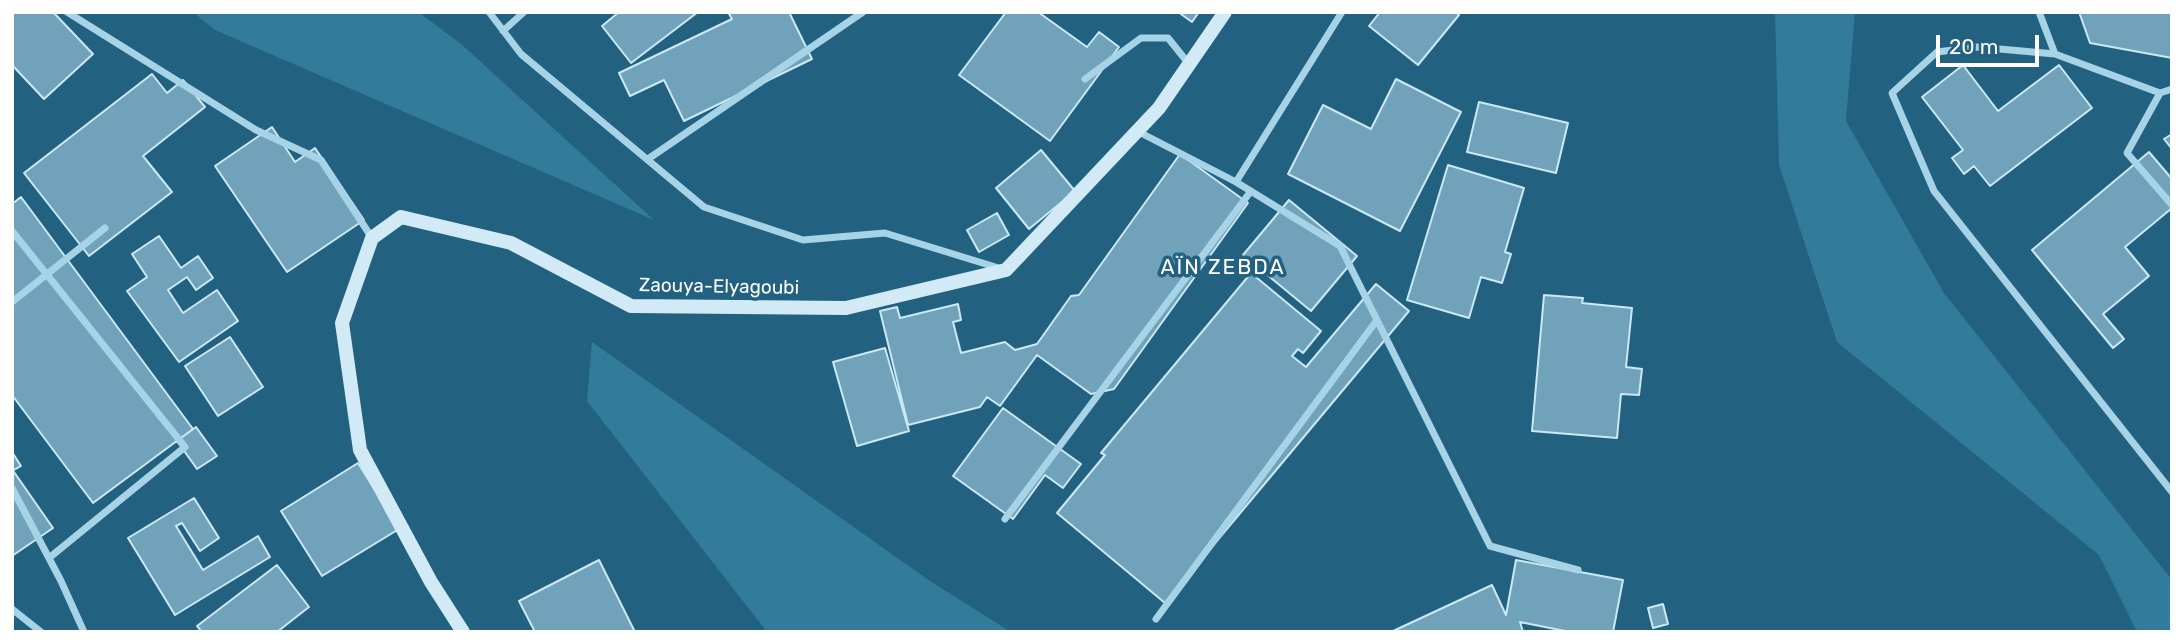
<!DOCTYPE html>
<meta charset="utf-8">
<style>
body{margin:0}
#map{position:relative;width:2184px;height:644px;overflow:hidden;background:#22617f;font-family:Rubik,sans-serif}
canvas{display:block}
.frame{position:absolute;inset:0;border:14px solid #fff;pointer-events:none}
.scale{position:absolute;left:1936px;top:35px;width:103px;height:32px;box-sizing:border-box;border:4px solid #fff;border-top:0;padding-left:9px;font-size:21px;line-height:24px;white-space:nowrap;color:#fff;-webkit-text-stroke:5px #22617f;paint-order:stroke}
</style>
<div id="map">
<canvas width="2184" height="644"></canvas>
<div class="frame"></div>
<div class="scale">20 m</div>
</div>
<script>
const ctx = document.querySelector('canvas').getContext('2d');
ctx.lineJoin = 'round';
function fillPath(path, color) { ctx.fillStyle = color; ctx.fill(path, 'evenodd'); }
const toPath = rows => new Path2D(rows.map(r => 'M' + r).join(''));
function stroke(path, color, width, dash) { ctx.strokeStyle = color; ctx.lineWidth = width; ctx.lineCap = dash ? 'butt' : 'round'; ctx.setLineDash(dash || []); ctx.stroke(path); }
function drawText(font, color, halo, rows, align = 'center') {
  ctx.font = font + ' Rubik,sans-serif'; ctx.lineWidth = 7; ctx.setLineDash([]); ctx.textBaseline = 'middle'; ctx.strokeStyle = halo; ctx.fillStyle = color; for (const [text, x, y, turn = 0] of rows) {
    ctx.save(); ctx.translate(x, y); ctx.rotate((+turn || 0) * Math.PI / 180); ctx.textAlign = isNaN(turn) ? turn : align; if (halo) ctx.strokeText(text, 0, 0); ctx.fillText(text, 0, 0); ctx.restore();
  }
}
fillPath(toPath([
 [193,12,418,12,460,43,654,220,215,30],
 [1775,12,1855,12,1846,121,1944,293,2172,580,2172,632,2137,632,2099,555,1837,342,1779,165],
 [592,342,930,581,1011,632,767,632,587,401]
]), '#327b9b');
const building = toPath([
 [12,12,53,12,93,54,44,99,12,65,12,12],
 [619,12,698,12,631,63,602,26,619,12],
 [728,12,789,12,812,59,684,121,664,80,630,96,619,73,732,19,728,12],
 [1006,12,1038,12,1087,47,1099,32,1119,47,1050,141,959,75,1006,12],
 [1178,12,1199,12,1192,22,1178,12],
 [1380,12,1456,12,1459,15,1418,65,1369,26,1380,12],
 [2079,12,2172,12,2172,58,2090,43,2079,12],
 [1963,65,1998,111,2059,65,2092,108,1990,186,1974,166,1964,174,1952,158,1963,150,1922,97,1963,65],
 [152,74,167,93,183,80,205,107,143,156,172,192,89,256,24,173,152,74],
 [1396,79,1461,112,1400,231,1288,174,1323,105,1371,129,1396,79],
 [1479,102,1568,123,1556,173,1467,152,1479,102],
 [272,127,295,162,315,148,364,220,287,272,215,166,272,127],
 [2172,134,2172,149,2164,139,2172,134],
 [1041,150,1075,191,1029,229,996,188,1041,150],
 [2149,152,2172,179,2172,208,2125,247,2149,276,2103,314,2124,339,2113,348,2032,250,2149,152],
 [1180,154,1248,203,1114,389,1091,394,1037,355,1000,406,987,397,980,407,908,425,880,311,897,307,900,318,958,304,961,320,953,322,961,353,1005,342,1015,350,1037,344,1071,296,1079,295,1180,154],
 [1448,165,1524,188,1505,252,1511,254,1502,283,1481,277,1469,318,1407,300,1448,165],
 [21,197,193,429,93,503,12,395,12,204,21,197],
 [1289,200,1357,256,1311,311,1243,255,1289,200],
 [997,213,1009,235,979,252,967,230,997,213],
 [159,236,181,268,198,256,213,278,196,290,187,277,168,290,183,313,217,290,238,321,179,362,127,291,147,277,132,254,159,236],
 [1251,273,1321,331,1303,353,1298,349,1292,356,1306,367,1376,284,1409,311,1165,603,1057,513,1105,455,1101,453,1251,273],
 [1544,295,1583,298,1582,303,1632,308,1626,367,1642,369,1639,395,1621,394,1617,438,1532,431,1544,295],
 [230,337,263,387,218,416,185,366,230,337],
 [885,348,909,431,857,446,833,362,885,348],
 [1003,408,1081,464,1063,488,1045,475,1013,519,953,476,1003,408],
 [196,427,217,456,197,469,177,441,196,427],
 [12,452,21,466,12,471,12,452],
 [358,463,399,529,322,576,281,511,358,463],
 [14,472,53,528,12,556,12,473,14,472],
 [194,498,219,538,200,551,182,523,176,526,203,570,258,536,270,557,175,615,128,538,194,498],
 [599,560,635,632,535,632,519,601,599,560],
 [1516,560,1623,580,1613,632,1570,632,1520,622,1523,632,1391,632,1492,585,1506,615,1516,560],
 [277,565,309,607,277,632,202,632,197,626,277,565],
 [1663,604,1668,624,1653,628,1648,608,1663,604]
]);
fillPath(building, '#70a3ba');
stroke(building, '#cbe8f5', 2);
stroke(toPath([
 [67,12,256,130,321,160,372,238],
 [489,12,521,54,704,207,803,240,885,233,1002,269],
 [2039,12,2055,54],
 [503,31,524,12],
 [1085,79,1141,38,1168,38,1189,64],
 [2172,89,2160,93,2127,153,2172,205],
 [2160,93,2055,54,1977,47,1937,52,1892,93,1934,191,2172,492],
 [1137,131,1236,182,1340,246,1490,546,1578,570],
 [648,159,863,12],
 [1236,182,1342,12],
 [12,231,185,447,49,558],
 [12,302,105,228],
 [12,488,61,581,84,632],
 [1005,519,1251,191],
 [12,609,41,632],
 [1156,619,1377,320]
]), '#a7d3e7', 7);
stroke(toPath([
 [463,632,431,582,360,450,342,323,372,238,401,217,511,243,631,306,846,308,1006,270,1159,108,1225,12]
]), '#d1eaf6', 14);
drawText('19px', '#fff', '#22617f', [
 ["Zaouya-Elyagoubi",719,287,1]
]);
ctx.letterSpacing = '2px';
drawText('21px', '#fff', '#22617f', [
 ["AÏN ZEBDA",1223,268]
]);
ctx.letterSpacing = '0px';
</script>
